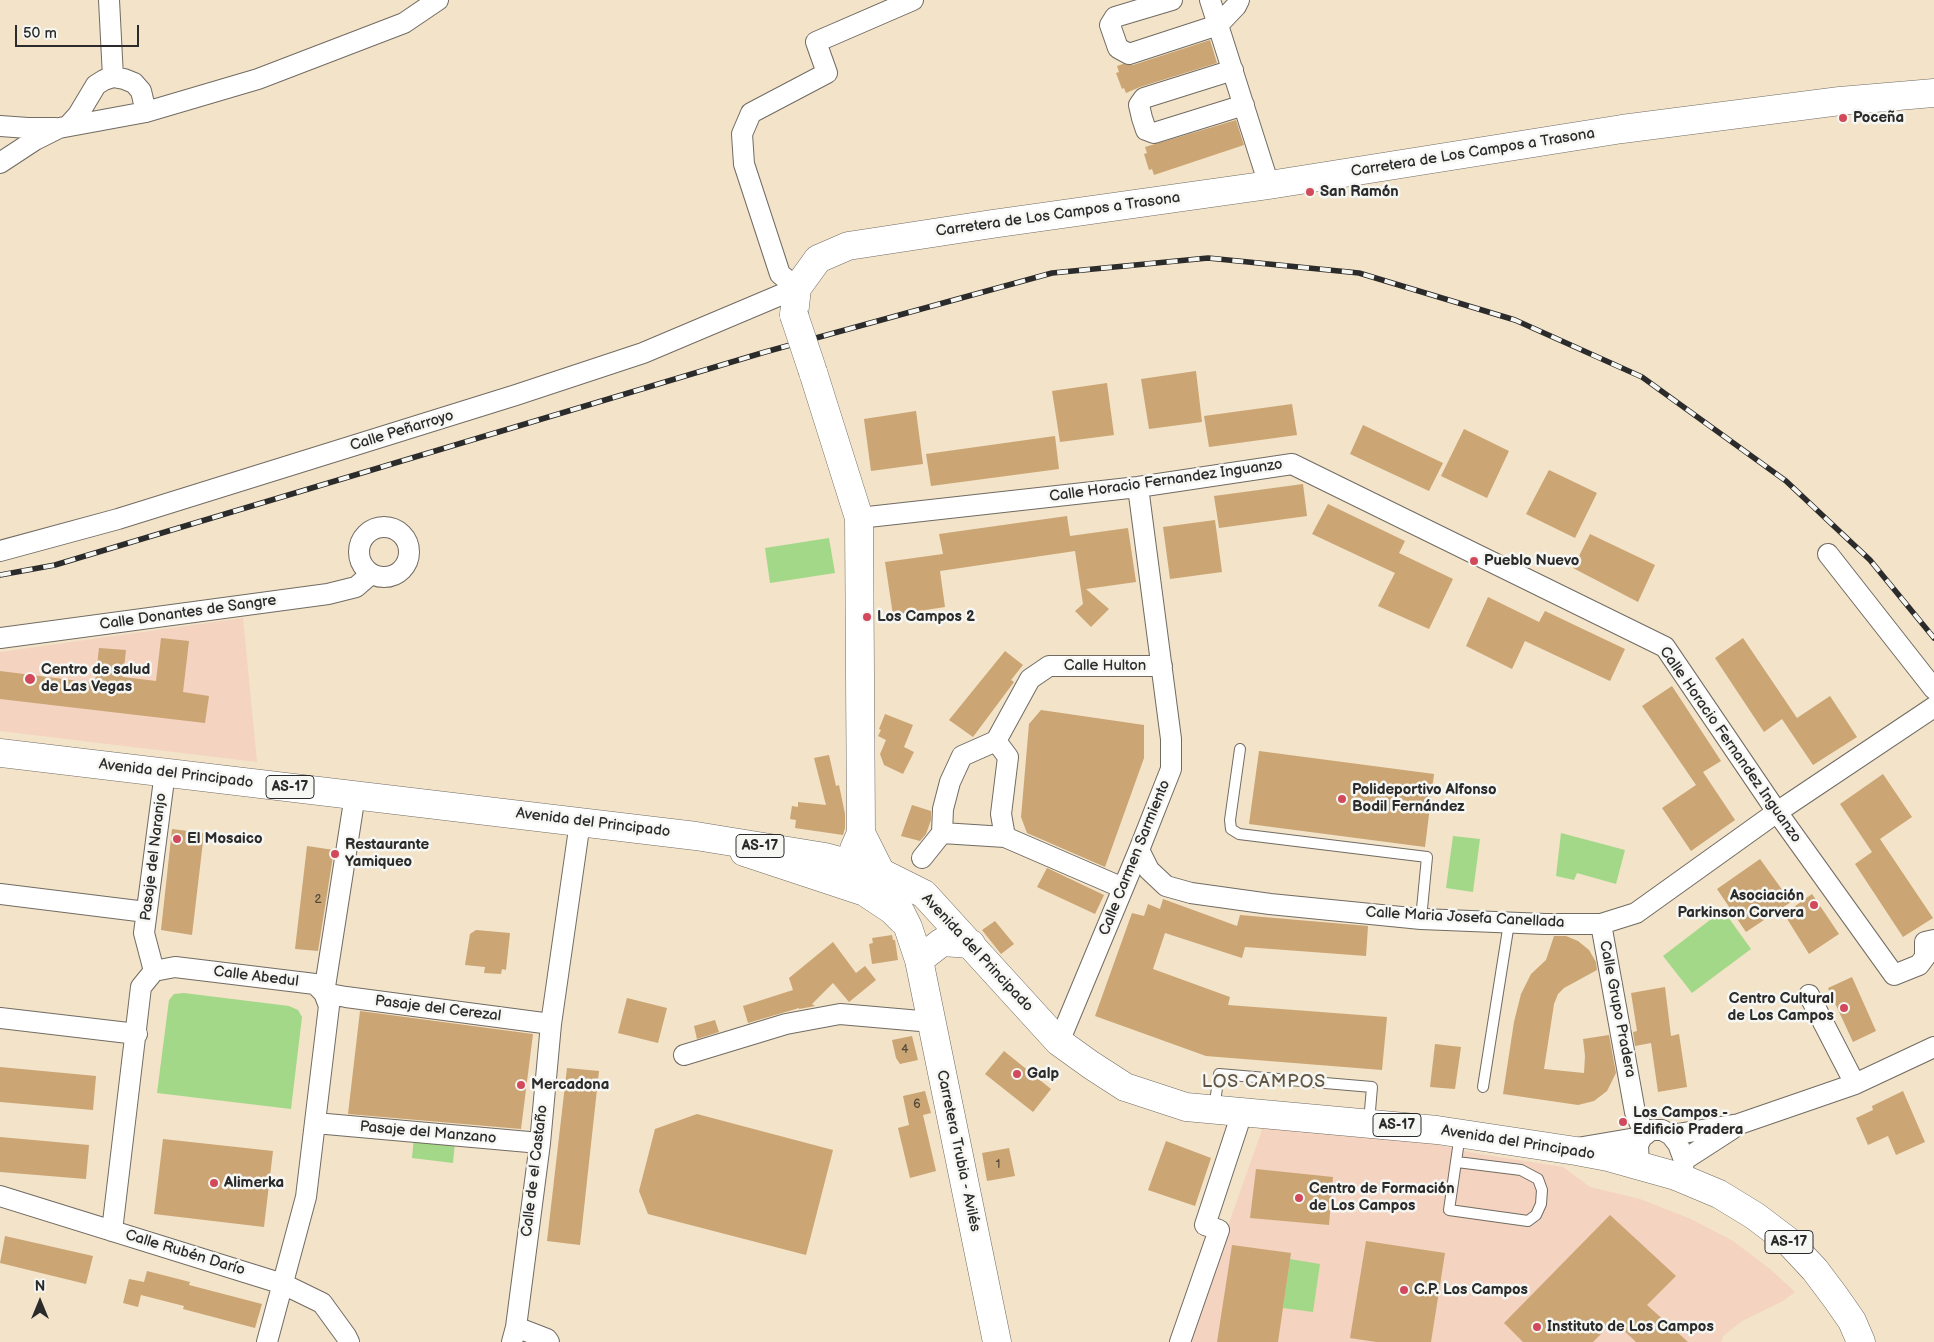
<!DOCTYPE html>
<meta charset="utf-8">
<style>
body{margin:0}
#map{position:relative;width:1934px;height:1342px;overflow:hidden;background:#f2e3c9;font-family:"Balsamiq Sans",sans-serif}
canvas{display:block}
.north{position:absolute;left:15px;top:1277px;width:50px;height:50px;-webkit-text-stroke:4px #f6f6f2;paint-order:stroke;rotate:0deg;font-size:14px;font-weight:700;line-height:20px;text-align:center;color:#2b2b2b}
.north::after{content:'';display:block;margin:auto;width:18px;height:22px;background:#2b2b2b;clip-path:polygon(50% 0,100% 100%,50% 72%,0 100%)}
.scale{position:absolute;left:15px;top:25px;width:124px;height:22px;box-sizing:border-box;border:2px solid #2b2b2b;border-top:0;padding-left:6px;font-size:15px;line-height:18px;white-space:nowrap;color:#2b2b2b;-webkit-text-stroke:4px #f6f6f2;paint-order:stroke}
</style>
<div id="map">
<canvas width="1934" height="1342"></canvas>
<div class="north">N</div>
<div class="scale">50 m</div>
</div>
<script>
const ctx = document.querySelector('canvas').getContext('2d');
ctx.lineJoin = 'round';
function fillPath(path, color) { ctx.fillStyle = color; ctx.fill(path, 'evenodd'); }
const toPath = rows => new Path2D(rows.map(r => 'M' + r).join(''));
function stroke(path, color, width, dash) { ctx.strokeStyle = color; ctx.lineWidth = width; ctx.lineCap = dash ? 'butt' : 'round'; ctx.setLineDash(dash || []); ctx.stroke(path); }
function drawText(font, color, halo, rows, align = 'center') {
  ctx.font = font + ' "Balsamiq Sans",sans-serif'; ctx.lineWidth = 5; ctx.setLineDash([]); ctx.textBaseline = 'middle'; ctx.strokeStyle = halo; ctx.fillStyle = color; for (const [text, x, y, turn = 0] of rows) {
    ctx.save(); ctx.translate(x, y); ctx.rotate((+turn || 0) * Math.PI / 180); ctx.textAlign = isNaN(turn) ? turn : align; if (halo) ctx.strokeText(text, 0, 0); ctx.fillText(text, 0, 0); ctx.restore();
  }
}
fillPath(toPath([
 [243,618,257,762,0,731,0,652],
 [1263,1127,1425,1142,1474,1153,1563,1167,1590,1187,1640,1199,1691,1219,1733,1241,1770,1269,1795,1292,1783,1301,1742,1321,1723,1336,1721,1342,1187,1342]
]), '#f4d3c0');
fillPath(toPath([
 [829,538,835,573,770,583,765,548],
 [1561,833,1625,850,1616,884,1577,873,1574,880,1556,876],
 [1453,836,1480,839,1473,892,1446,888],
 [1723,910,1751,949,1692,993,1663,956],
 [184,993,289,1006,298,1010,302,1017,291,1109,157,1093,169,1000,174,994],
 [414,1137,455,1142,453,1163,412,1158],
 [1290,1259,1320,1264,1313,1312,1283,1308]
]), '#a3d888');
fillPath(toPath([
 [1210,40,1217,63,1140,87,1126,93,1124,88,1122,89,1116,73,1119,72,1117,66,1123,64,1133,65],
 [1236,120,1244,145,1154,175,1152,169,1149,170,1144,154,1147,153,1145,147],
 [1196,371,1202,422,1149,429,1141,379],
 [1107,383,1114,435,1060,442,1052,391],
 [1292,404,1297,435,1209,447,1204,416],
 [916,411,923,464,871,471,864,419],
 [1363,425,1443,463,1429,491,1350,454],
 [1464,429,1509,451,1487,498,1441,476],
 [1055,436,1059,469,931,486,926,454],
 [1549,470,1597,493,1575,538,1526,514],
 [1303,484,1307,516,1219,528,1214,496],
 [1328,504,1405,541,1399,553,1453,579,1429,629,1378,606,1395,573,1312,534],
 [1067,516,1070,536,1128,528,1136,582,1086,589,1109,609,1091,627,1075,611,1083,604,1075,551,940,571,945,607,893,615,885,562,943,554,939,534],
 [1215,520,1222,572,1170,579,1163,527],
 [1590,534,1655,565,1638,602,1573,568],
 [1488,597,1539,622,1545,611,1625,649,1610,681,1525,641,1512,669,1466,646],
 [161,638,189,641,183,692,209,696,205,723,0,699,0,671,95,683,99,648,126,650,123,677,156,681],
 [1743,638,1797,718,1830,696,1857,737,1813,765,1782,719,1764,732,1715,658],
 [1005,651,1023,665,1011,680,1014,682,973,737,949,720],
 [1672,686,1721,761,1703,772,1735,820,1691,851,1662,808,1696,785,1642,706],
 [1041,710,1144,725,1144,758,1105,867,1027,833,1021,817,1029,724],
 [885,714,913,725,904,747,914,752,903,774,884,765,880,754,886,740,878,736,881,730,879,729],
 [1259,751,1434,774,1425,847,1249,824],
 [829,755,836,786,839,785,845,814,845,828,843,835,795,828,796,820,790,819,792,806,798,807,798,802,826,805,814,758],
 [1883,774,1912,817,1880,839,1933,918,1903,937,1855,864,1872,852,1840,804],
 [912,805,931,811,931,820,926,834,920,841,901,836],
 [172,829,204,833,192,935,161,930],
 [307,846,334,850,318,951,295,949],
 [1760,859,1791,902,1746,932,1717,889],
 [1047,868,1104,895,1095,914,1037,887],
 [1812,894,1839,934,1809,954,1784,914],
 [1163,899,1237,926,1240,915,1368,926,1366,956,1245,947,1242,958,1165,933,1153,969,1230,997,1228,1005,1387,1017,1382,1070,1206,1056,1095,1016,1132,913,1144,916,1148,904,1160,909],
 [995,921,1014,944,1001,954,982,930],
 [476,930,510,933,506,970,502,969,501,974,484,973,485,967,465,965,470,934],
 [892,935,893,940,895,940,898,960,872,964,869,944,873,943,872,938],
 [1554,936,1566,936,1578,941,1589,950,1596,962,1597,970,1564,988,1558,994,1554,1004,1544,1069,1584,1073,1585,1056,1583,1039,1609,1035,1616,1073,1607,1091,1594,1101,1578,1105,1503,1094,1514,1022,1521,994,1531,974,1546,960],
 [833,942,856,973,865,966,876,980,849,1002,833,983,812,1004,815,1006,799,1009,799,1008,748,1023,743,1006,793,990,789,978],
 [1852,977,1876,1031,1853,1042,1828,988],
 [1665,987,1671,1036,1679,1034,1687,1087,1658,1092,1651,1043,1635,1046,1633,1032,1637,1031,1631,993],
 [627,998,667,1008,658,1043,618,1033],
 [360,1011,533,1034,521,1129,348,1114],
 [715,1020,719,1032,697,1039,694,1026],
 [912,1036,918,1060,900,1064,896,1058,892,1040],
 [1435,1044,1461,1047,1455,1089,1430,1087],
 [1004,1051,1051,1089,1033,1112,985,1074],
 [0,1067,96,1076,93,1110,0,1102],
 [567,1068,599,1071,580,1245,547,1241],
 [925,1091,931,1113,923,1115,936,1171,910,1178,898,1128,909,1125,903,1096],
 [1903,1091,1925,1142,1896,1155,1888,1136,1868,1145,1856,1118,1873,1110,1872,1106],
 [697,1114,833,1150,806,1255,648,1214,639,1191,655,1129],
 [0,1137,89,1145,86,1179,0,1172],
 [163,1139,273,1151,264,1227,154,1214],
 [1166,1141,1211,1158,1195,1206,1148,1190],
 [1009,1148,1015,1176,987,1181,982,1153],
 [1256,1169,1333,1177,1329,1225,1250,1218],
 [1610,1215,1676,1276,1647,1305,1688,1342,1636,1342,1614,1321,1593,1342,1523,1342,1504,1323],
 [5,1236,93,1256,86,1284,0,1263],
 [1366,1241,1445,1253,1431,1342,1376,1342,1350,1338],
 [1232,1245,1291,1253,1278,1342,1217,1342],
 [147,1271,190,1282,189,1285,262,1304,255,1328,183,1309,184,1306,141,1295,138,1307,123,1303,129,1279,144,1282]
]), '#cba573');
const lane = toPath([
 [1240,749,1230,820,1231,829,1239,834,1427,857,1421,919],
 [1483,1087,1509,923],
 [1214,1109,1219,1074,1372,1087,1369,1122],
 [1457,1162,1521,1170,1538,1179,1542,1190,1541,1204,1536,1215,1528,1221,1449,1210,1460,1134]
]);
const street = toPath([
 [109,0,113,77],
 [1172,0,1115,17,1110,25,1118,48,1129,54,1218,25,1236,6,1239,0],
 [1210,0,1269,185],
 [1233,70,1144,98,1139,105,1142,118,1146,130,1154,133,1244,105],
 [0,126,28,128,55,128],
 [68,126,78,115,96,85,104,80,113,77,124,79,134,83,141,91,146,112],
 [0,163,35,140,59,128,146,112,258,79,404,23,438,0],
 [859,518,1138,487,1292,464,1665,647,1777,812,1894,975,1919,965,1925,957,1925,942,1934,940],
 '359 552a25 25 0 1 1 50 0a25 25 0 1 1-50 0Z',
 [0,551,118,519,516,395,643,353,797,288,780,274,744,164,742,134,751,113,827,73,816,42,913,0],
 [1828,554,1934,689],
 [0,638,328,594,356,587,371,574],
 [996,741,1008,757,1001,814,1005,837,1123,888],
 [355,795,324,993,346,997,551,1024],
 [1005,837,942,833,943,809,950,782,962,756,996,741,1030,679,1049,666,1162,666],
 [1139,850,1149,870,1166,886,1191,893,1270,904,1421,919,1545,924,1601,924,1636,913,1777,812,1934,707],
 [922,858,942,833],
 [0,894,146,912],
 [1601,924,1635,1112,1645,1135],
 [154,971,144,933,165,772],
 [1809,995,1855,1084],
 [0,1018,137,1034],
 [1059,1042,1139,850,1171,769,1171,739,1138,487],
 [684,1055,786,1024,840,1014,932,1022],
 [315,1123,540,1143],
 [1671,1135,1739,1124,1855,1084,1934,1047],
 [1577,1148,1642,1137],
 [1684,1160,1732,1129],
 [1639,1166,1638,1145,1642,1137,1651,1130,1662,1130,1671,1135,1678,1144,1684,1160,1682,1179],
 [0,1196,283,1284,322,1303,346,1336,349,1342],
 [112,1231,141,987,154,971,175,967,315,984,324,993,329,1006,306,1197,267,1342],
 [516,1327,547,1339,549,1342],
 [512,1342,516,1327,540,1143,551,1024,580,822],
 [1180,1342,1219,1230,1205,1225,1242,1113]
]);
const secondary = toPath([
 [794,315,797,288,818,259,848,246,992,224,1269,185,1622,129,1840,101,1934,93],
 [813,372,859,518,861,833,854,849],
 [861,833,908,927,919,960,997,1342],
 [744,852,865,892,892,910,902,920],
 [919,960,942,942,971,944]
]);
const primary = toPath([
 [0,753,696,836,825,857,880,872,924,894,1059,1042,1091,1065,1125,1087,1186,1107,1437,1130,1576,1151,1608,1157,1676,1176,1719,1194,1755,1216,1788,1241,1815,1270,1836,1298,1852,1321,1861,1342]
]);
stroke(lane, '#716b62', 12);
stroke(street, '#716b62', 22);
stroke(secondary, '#716b62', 29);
stroke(primary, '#716b62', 29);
stroke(lane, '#fff', 10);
stroke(street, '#fff', 20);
stroke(secondary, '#fff', 28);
stroke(primary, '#fff', 28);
const rail = toPath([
 [0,575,55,565,765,352,1052,273,1208,258,1359,273,1515,320,1642,377,1786,481,1870,560,1934,638]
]);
stroke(rail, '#2b2b2b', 5.5);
stroke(rail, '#f6f6f2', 4, [11]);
const secondaryBridge = toPath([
 [794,315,813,372]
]);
stroke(secondaryBridge, '#716b62', 29, []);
stroke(secondaryBridge, '#fff', 28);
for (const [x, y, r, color] of [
 [1843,118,5,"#d1495b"],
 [1310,192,5,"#d1495b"],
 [1474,561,5,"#d1495b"],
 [867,617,5,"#d1495b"],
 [30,679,6,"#d1495b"],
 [1342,799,5,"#d1495b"],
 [177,839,5,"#d1495b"],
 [335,854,5,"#d1495b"],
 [1814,905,5,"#d1495b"],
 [1844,1008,5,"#d1495b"],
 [1017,1074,5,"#d1495b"],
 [521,1085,5,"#d1495b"],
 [1623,1122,5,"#d1495b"],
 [214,1183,5,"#d1495b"],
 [1299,1198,5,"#d1495b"],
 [1404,1290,5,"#d1495b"],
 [1537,1327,5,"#d1495b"]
]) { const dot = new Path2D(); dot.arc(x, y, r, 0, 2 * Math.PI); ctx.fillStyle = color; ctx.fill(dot); stroke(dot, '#f6f6f2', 2); }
drawText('12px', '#534a3d', null, [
 ["2",318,900],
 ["4",905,1050],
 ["6",917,1105],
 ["1",998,1165]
]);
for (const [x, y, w] of [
 [290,787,48],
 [760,846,48],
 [1397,1125,48],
 [1789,1242,48]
]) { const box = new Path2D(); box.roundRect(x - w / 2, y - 11.5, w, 23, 4); ctx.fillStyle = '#f6f6f2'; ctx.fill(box); stroke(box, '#2b2b2b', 1); }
drawText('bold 14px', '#2b2b2b', null, [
 ["AS-17",290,787],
 ["AS-17",760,846],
 ["AS-17",1397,1125],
 ["AS-17",1789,1242]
]);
drawText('bold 15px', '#2b2b2b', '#f6f6f2', [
 ["Poceña",1853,118],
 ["San Ramón",1320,192],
 ["Pueblo Nuevo",1484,561],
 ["Los Campos 2",877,617],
 ["Centro de salud",41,670],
 ["de Las Vegas",41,687],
 ["Polideportivo Alfonso",1352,790],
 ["Bodil Fernández",1352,807],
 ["El Mosaico",187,839],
 ["Restaurante",345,845],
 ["Yamiqueo",345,862],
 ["Asociación",1804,896,"right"],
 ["Parkinson Corvera",1804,913,"right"],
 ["Centro Cultural",1834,999,"right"],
 ["de Los Campos",1834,1016,"right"],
 ["Galp",1027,1074],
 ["Mercadona",531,1085],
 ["Los Campos -",1633,1113],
 ["Edificio Pradera",1633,1130],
 ["Alimerka",224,1183],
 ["Centro de Formación",1309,1189],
 ["de Los Campos",1309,1206],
 ["C.P. Los Campos",1414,1290],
 ["Instituto de Los Campos",1547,1327]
], 'left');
drawText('15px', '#2b2b2b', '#f6f6f2', [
 ["Carretera de Los Campos a Trasona",1473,153,-9],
 ["Carretera de Los Campos a Trasona",1058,215,-8],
 ["Calle Peñarroyo",402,431,-17],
 ["Calle Horacio Fernandez Inguanzo",1166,481,-8],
 ["Calle Donantes de Sangre",188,613,-8],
 ["Calle Hulton",1105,666],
 ["Calle Horacio Fernandez Inguanzo",1730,745,55],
 ["Avenida del Principado",176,774,7],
 ["Avenida del Principado",593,823,7],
 ["Pasaje del Naranjo",154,857,-83],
 ["Calle Carmen Sarmiento",1135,858,-68],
 ["Calle Maria Josefa Canellada",1465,918,3],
 ["Avenida del Principado",977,953,47],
 ["Calle Abedul",256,977,7],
 ["Pasaje del Cerezal",438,1009,7],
 ["Calle Grupo Pradera",1617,1009,79],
 ["Pasaje del Manzano",428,1133,5],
 ["Avenida del Principado",1518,1143,9],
 ["Carretera Trubia - Avilés",958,1151,78],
 ["Calle de el Castaño",535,1171,-83],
 ["Calle Rubén Darío",185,1253,17]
]);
ctx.letterSpacing = '1px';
drawText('18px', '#635644', '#f6f6f2', [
 ["LOS CAMPOS",1264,1082]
]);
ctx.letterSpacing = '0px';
</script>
